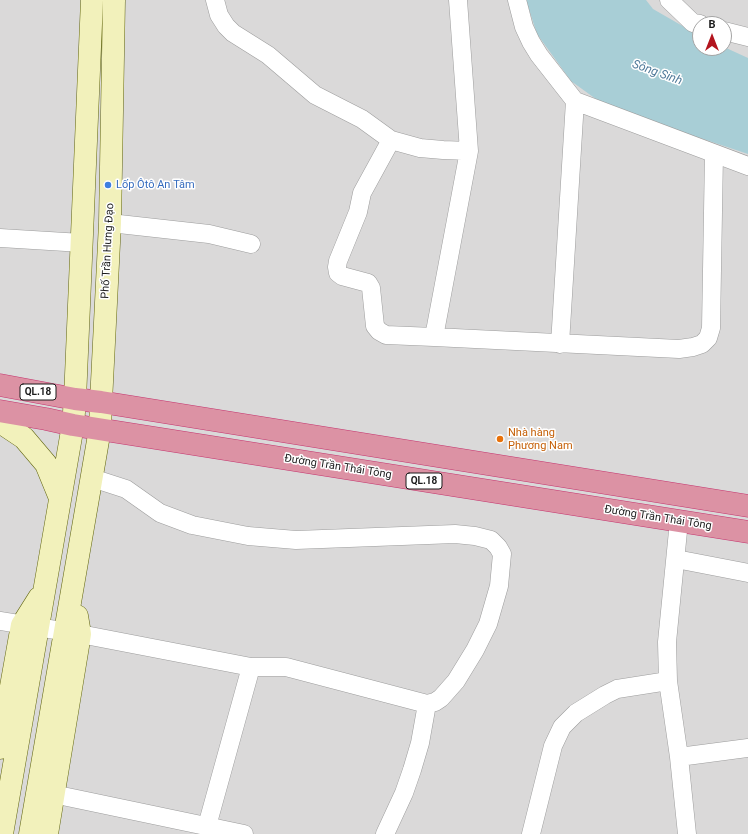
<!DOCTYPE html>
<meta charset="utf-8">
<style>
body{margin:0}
#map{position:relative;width:748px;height:834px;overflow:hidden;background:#ece9e3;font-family:Roboto,sans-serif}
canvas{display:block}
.north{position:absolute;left:692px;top:16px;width:40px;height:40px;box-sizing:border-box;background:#fff;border:1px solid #a4a4a4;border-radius:50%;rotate:0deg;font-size:11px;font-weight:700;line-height:16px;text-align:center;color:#1c1c1c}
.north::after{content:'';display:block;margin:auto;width:14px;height:18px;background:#b3151e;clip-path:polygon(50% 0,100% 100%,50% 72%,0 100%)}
</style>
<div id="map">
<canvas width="748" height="834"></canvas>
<div class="north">B</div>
</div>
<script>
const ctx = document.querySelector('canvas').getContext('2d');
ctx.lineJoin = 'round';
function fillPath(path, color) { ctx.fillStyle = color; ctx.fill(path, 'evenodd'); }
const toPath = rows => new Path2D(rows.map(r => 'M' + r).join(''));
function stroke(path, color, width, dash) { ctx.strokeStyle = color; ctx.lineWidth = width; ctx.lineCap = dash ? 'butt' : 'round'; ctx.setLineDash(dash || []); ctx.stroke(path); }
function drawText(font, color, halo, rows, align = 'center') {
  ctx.font = font + ' Roboto,sans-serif'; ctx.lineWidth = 3; ctx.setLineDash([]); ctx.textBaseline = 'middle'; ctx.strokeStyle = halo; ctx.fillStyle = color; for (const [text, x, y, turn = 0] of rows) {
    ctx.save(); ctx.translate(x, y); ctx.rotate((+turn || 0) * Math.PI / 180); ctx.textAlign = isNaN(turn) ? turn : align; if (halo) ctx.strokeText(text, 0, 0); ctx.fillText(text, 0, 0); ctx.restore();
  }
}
fillPath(toPath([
 [0,0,748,0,748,834,0,834],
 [700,24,724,24,724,48,700,48]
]), '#dad9d9');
fillPath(toPath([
 [526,0,646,0,653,9,700,36,700,48,724,47,748,58,748,154,607,107,571,81,537,34]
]), '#a8ced6');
const street = toPath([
 [215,0,219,15,226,26,233,33,268,55,315,95,362,119,391,140,420,148,443,150,469,151],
 [458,0,469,151,434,337,679,349,693,347,702,344,708,338,711,328,714,154],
 [517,0,524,27,531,42,539,55,575,101,748,166],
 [669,0,693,23,700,24],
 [724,31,748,37],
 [391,140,362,193,358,212,338,261,337,267,338,273,342,276,368,283,371,288,375,326,379,331,386,335,434,337],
 [110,223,209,234,251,244],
 [0,238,82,243],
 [560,344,575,101],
 [679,521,667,642,668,681,679,757,687,834],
 [676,559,748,573],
 [0,621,80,634,251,667,286,667,427,704,435,702,441,698,456,681,475,650,488,624,499,586,502,554,498,547,491,540,475,536,455,534,296,540,248,536,192,525,160,513,126,489,92,478],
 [679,757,748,748],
 [53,794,244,834],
 [207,826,251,667],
 [385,834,404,793,412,770,420,743,427,704],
 [531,834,553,746,562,727,576,713,605,695,617,689,668,681]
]);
const secondary = toPath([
 [0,422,24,438,46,464,60,498],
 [0,748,22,625,39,598],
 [2,834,73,425,75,399,92,0],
 [30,834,100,429,101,402,110,223,114,0],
 [47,834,80,634,77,616]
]);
const highway = toPath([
 [0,385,75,399,101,402,748,506],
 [0,411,46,419,73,425,748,532]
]);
stroke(street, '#9d9d9d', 19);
stroke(secondary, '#626610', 23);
stroke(highway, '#c4366f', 23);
stroke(street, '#fff', 18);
stroke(secondary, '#f2f1bb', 22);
stroke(highway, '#dc92a4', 22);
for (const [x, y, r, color] of [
 [108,185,4,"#3f7fe0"],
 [500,439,4,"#e8710a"]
]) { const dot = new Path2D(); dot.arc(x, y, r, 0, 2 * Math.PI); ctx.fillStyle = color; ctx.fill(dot); stroke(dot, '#fff', 1.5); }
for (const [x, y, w] of [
 [38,392,36],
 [424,481,36]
]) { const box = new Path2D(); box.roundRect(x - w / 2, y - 8, w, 16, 3); ctx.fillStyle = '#fff'; ctx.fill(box); stroke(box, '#1c1c1c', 1); }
drawText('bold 10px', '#1c1c1c', null, [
 ["QL.18",38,392],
 ["QL.18",424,481]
]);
drawText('11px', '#366cbe', '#fff', [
 ["Lốp Ôtô An Tâm",116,185]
], 'left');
drawText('11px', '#1c1c1c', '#fff', [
 ["Phố Trần Hưng Đạo",108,251,-87],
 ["Đường Trần Thái Tông",338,467,9],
 ["Đường Trần Thái Tông",658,518,9]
]);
drawText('11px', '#c56008', '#fff', [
 ["Nhà hàng",508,433],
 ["Phương Nam",508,446]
], 'left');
drawText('italic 12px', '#507a9a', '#fff', [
 ["Sông Sinh",657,73,20]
]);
</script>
